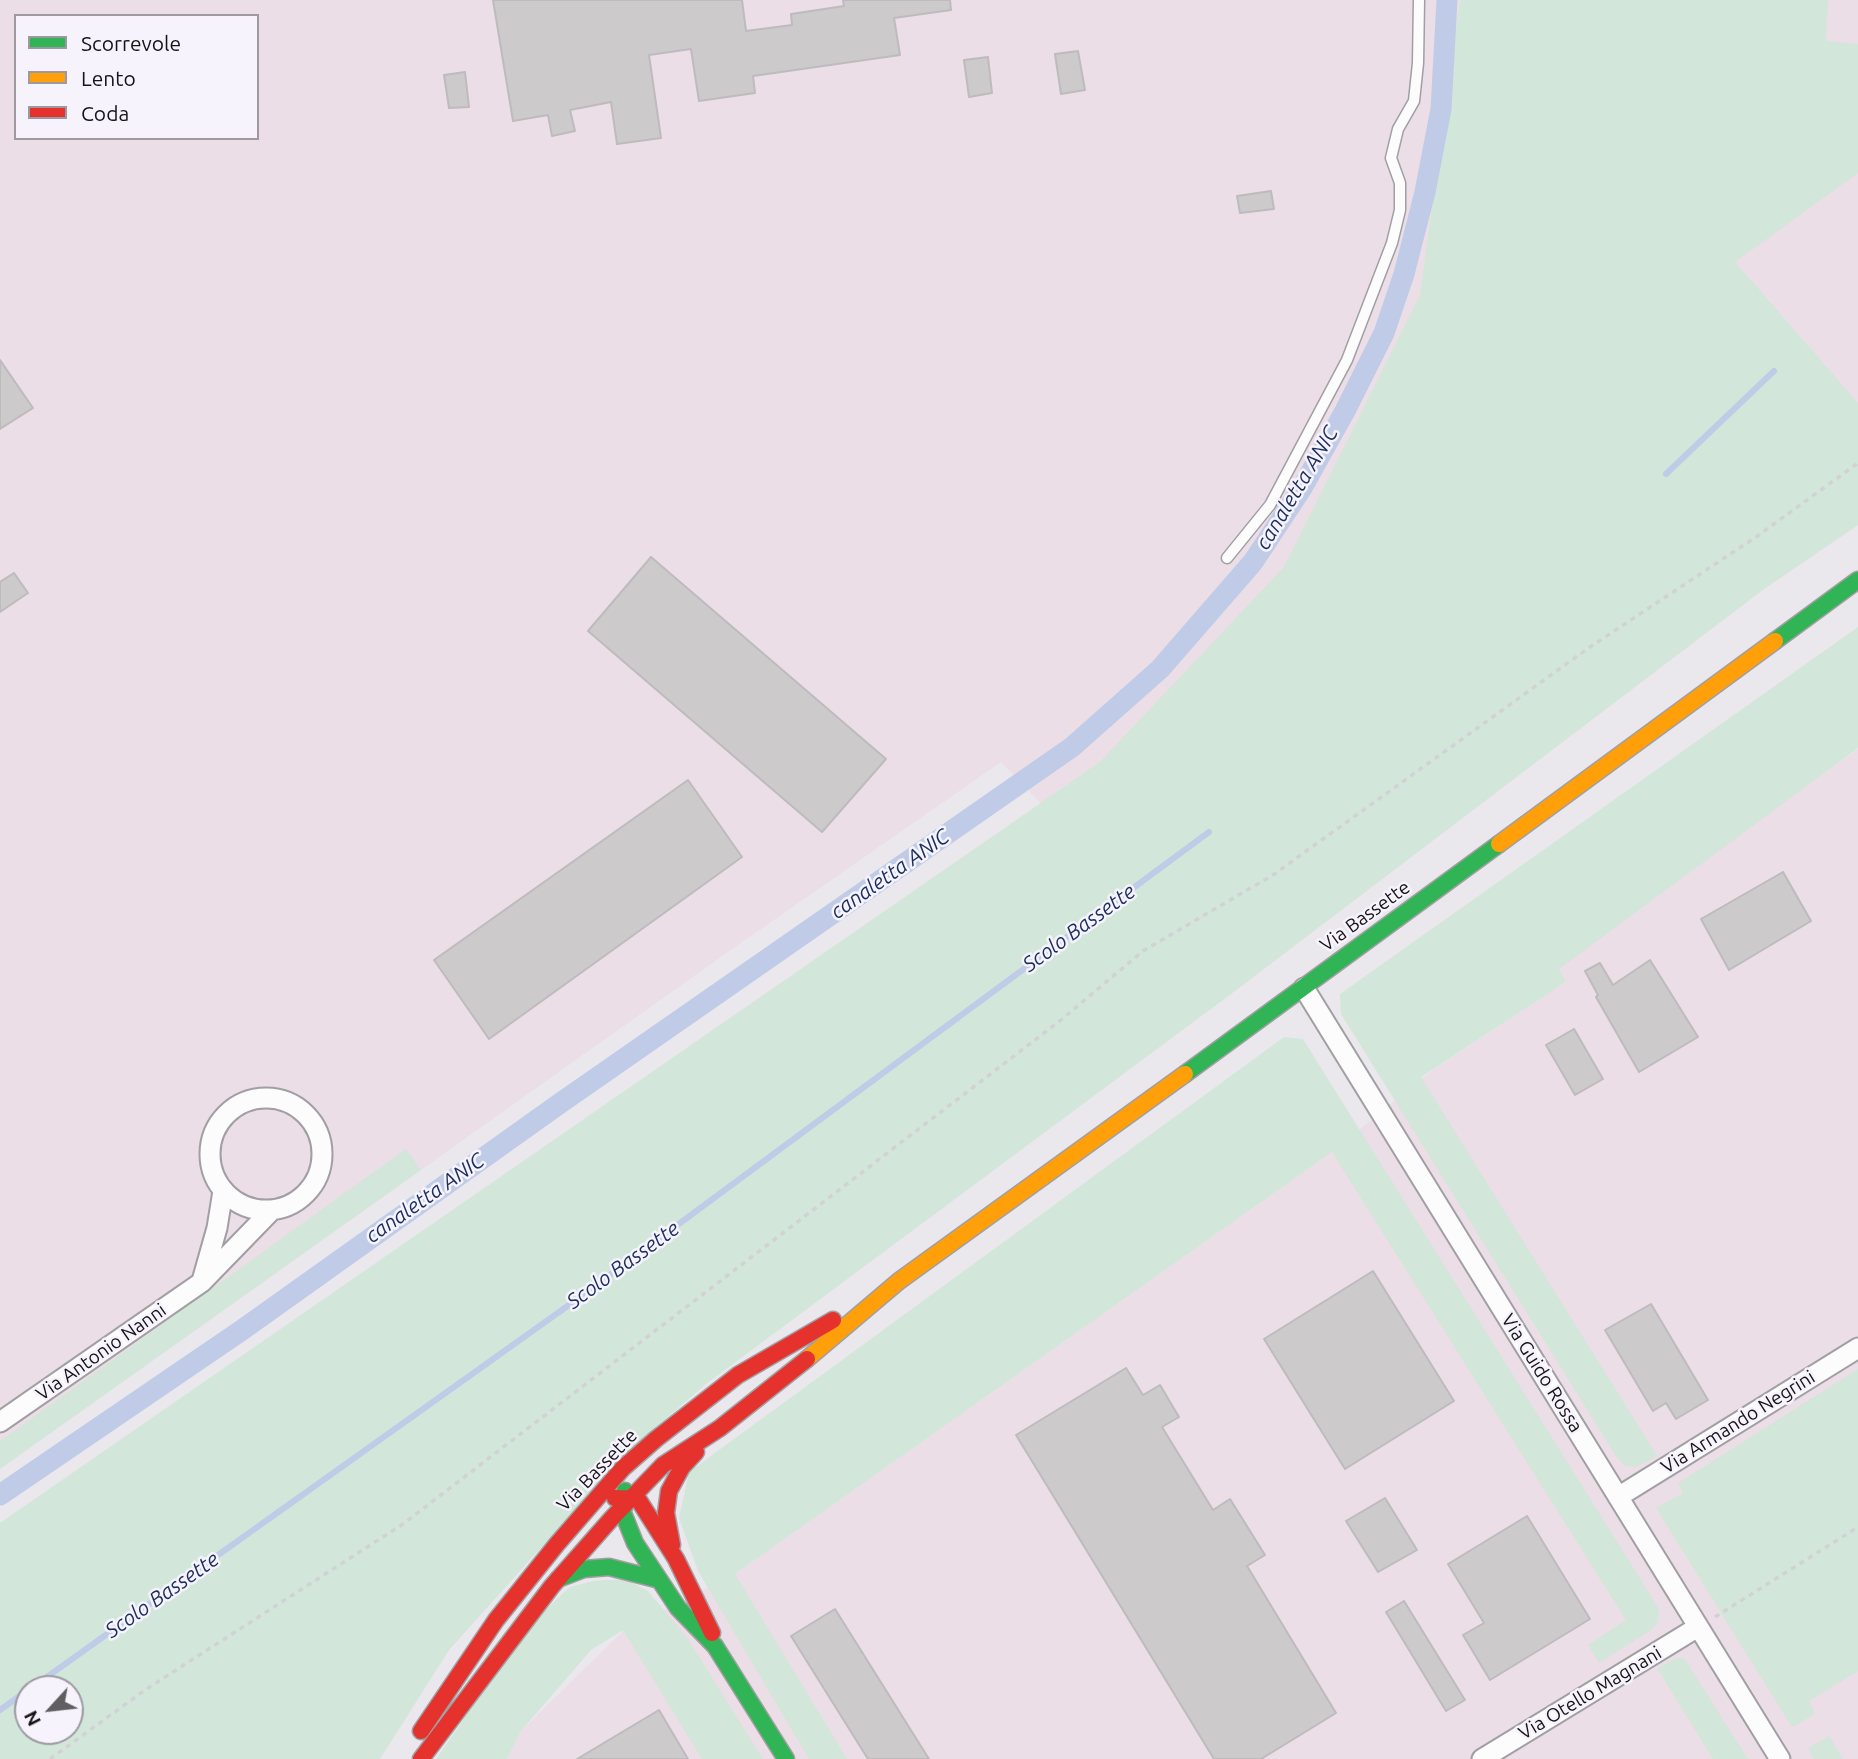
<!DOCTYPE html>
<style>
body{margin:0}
#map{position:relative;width:1858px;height:1759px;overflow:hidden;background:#eae8ed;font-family:Ubuntu,sans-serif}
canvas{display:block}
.legend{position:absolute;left:14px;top:14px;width:245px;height:126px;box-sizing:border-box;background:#f6f3fc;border:2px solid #9c9aa0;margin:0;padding:9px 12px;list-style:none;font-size:21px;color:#151417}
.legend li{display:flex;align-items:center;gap:14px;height:35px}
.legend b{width:35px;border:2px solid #9c9aa0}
.north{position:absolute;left:14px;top:1675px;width:70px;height:70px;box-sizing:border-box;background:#f6f3fc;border:2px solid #9c9aa0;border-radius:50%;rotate:243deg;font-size:19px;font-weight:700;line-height:28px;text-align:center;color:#151417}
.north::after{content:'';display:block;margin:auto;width:24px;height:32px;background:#605e62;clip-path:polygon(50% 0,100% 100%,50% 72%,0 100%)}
</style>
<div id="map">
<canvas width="1858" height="1759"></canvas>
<ul class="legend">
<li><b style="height:9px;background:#30b455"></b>Scorrevole</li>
<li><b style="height:9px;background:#ff9f0a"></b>Lento</li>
<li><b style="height:9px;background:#e5322d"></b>Coda</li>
</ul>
<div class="north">N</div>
</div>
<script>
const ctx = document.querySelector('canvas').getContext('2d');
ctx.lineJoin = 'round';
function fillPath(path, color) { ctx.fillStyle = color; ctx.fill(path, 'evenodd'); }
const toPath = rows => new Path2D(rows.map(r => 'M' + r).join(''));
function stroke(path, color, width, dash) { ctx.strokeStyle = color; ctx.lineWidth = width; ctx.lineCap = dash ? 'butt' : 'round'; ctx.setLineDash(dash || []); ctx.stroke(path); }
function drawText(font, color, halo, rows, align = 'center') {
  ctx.font = font + ' Ubuntu,sans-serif'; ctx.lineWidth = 5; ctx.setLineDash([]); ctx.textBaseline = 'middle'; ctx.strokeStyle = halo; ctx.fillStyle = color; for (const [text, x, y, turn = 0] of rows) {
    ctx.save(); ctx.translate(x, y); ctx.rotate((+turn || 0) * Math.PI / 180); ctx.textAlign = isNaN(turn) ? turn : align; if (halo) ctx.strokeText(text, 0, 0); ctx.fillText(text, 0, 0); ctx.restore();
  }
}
fillPath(toPath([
 [0,0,1858,0,1858,525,1764,589,1227,997,1001,762,725,954,0,1469],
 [16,16,257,16,257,138,16,138],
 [1858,749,1858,1759,507,1759,521,1731,624,1630,735,1574,1332,1152,1431,1071,1566,982,1558,969,1764,815]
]), '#ecdee6');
fillPath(toPath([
 [1460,0,1828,0,1826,41,1858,44,1858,173,1735,262,1858,403,1858,525,1764,589,1227,997,706,1384,626,1453,449,1650,380,1759,0,1759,0,1523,1100,762,1284,567,1420,295],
 [28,1689,70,1689,70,1731,28,1731],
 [1858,627,1858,748,1559,969,1566,982,1421,1077,1657,1456,1636,1467,1625,1466,1616,1456,1341,1014,1340,994],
 [1284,1037,1303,1039,1659,1609,1658,1622,1651,1630,1599,1663,1588,1645,1626,1620,1332,1152,735,1574,847,1759,809,1759,698,1571,679,1518,689,1472],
 [406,1149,421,1170,0,1469,0,1441],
 [1858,1369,1858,1671,1809,1701,1815,1714,1792,1727,1656,1508,1683,1493,1678,1483],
 [625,1579,648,1591,688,1639,763,1759,702,1759,623,1630,591,1650,521,1731,507,1759,436,1759,531,1623,570,1587,593,1581],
 [1676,1658,1684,1658,1748,1759,1713,1759,1657,1668],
 [1829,1736,1843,1759,1814,1759,1808,1748]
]), '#d2e6da');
stroke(toPath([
 [1666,474,1774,371],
 [30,1689,576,1300,1209,832],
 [0,1710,28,1690]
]), '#bfcbe7', 6);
stroke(toPath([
 [0,1495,242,1330,559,1104,1072,747,1160,669,1253,562,1302,488,1345,411,1384,333,1404,274,1425,192,1441,109,1447,0]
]), '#bfcbe7', 21);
const building = toPath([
 [493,0,742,0,746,31,792,25,791,14,844,6,843,0,950,0,951,10,894,18,900,55,753,76,755,93,699,101,691,49,649,55,661,138,617,144,611,102,570,110,575,131,552,136,548,115,513,121,493,0],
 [1078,51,1085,90,1061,94,1055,54,1078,51],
 [988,57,992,93,969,97,964,60,988,57],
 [465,72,469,107,449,108,444,75,465,72],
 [1271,191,1274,209,1240,213,1237,196,1271,191],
 [0,360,33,408,0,429,0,360],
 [651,557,886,759,822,832,588,631,651,557],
 [14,573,28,593,0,612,0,582,14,573],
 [688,780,742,857,489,1039,434,960,688,780],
 [1783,872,1811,921,1729,970,1701,919,1783,872],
 [1650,960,1698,1037,1639,1072,1596,997,1598,995,1585,971,1600,963,1613,985,1650,960],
 [1574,1029,1603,1079,1575,1095,1546,1045,1574,1029],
 [1373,1271,1454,1401,1345,1469,1264,1339,1373,1271],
 [1651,1304,1708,1400,1676,1419,1666,1403,1653,1411,1605,1330,1651,1304],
 [1126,1368,1143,1395,1160,1385,1179,1417,1162,1427,1213,1510,1230,1499,1265,1555,1247,1566,1336,1713,1261,1759,1214,1759,1016,1435,1126,1368],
 [1385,1498,1417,1550,1378,1572,1346,1521,1385,1498],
 [1527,1516,1590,1619,1490,1680,1463,1635,1484,1623,1448,1564,1527,1516],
 [1404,1601,1465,1700,1446,1711,1386,1612,1404,1601],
 [835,1609,929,1759,868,1759,791,1636,835,1609],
 [659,1710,688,1759,577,1759,659,1710]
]);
fillPath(building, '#cccaca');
stroke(building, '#bdbbbc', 2);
const lane = toPath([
 [1227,558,1270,505,1347,360,1392,243,1400,210,1400,183,1391,158,1398,129,1414,101,1418,63,1419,0]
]);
const street = toPath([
 [1304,988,1780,1759],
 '210 1154a56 56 0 1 1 112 0a56 56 0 1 1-112 0Z',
 [202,1281,217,1228,223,1191],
 [0,1422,202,1282,271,1211],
 [1618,1497,1858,1348],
 [1482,1759,1698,1627]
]);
const fast = toPath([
 [1775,641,1858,580],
 [1185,1074,1499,844],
 [625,1491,623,1513,635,1543,678,1608,715,1646,786,1759],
 [558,1579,584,1569,609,1567,656,1579]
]);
const slow = toPath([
 [1499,844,1775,641],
 [807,1359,899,1281,1185,1074]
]);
const jam = toPath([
 [615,1498,638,1499,676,1559,712,1633],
 [672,1545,666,1513,669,1491,682,1467,696,1452],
 [421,1731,496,1620,557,1544,623,1468,656,1439,738,1375,833,1320],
 [421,1759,552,1586,612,1518,663,1465,720,1428,807,1359]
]);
stroke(lane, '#a19fa3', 13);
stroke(street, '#a19fa3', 23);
stroke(fast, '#a19fa3', 19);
stroke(slow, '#a19fa3', 19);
stroke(jam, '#a19fa3', 19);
stroke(toPath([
 [1715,1617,1858,1527],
 [50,1759,145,1690,403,1524,1061,1020,1143,951,1273,875,1590,647,1756,537,1858,463]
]), '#d2d2d4', 3.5, [5, 5]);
stroke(lane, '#fcfcfc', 10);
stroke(street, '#fcfcfc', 19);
stroke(fast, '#30b455', 16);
stroke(slow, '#ff9f0a', 16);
stroke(jam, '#e5322d', 16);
drawText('19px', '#151417', '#f6f3fc', [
 ["Via Bassette",1365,916,-36],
 ["Via Antonio Nanni",101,1352,-35],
 ["Via Guido Rossa",1542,1373,58],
 ["Via Armando Negrini",1738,1422,-32],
 ["Via Bassette",597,1470,-46],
 ["Via Otello Magnani",1590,1693,-31]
]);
drawText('italic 21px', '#1b2f5e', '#f6f3fc', [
 ["canaletta ANIC",1297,488,-59],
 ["canaletta ANIC",890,874,-35],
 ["Scolo Bassette",1079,928,-36],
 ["canaletta ANIC",425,1198,-35],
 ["Scolo Bassette",623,1265,-36],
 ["Scolo Bassette",162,1595,-35]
]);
</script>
